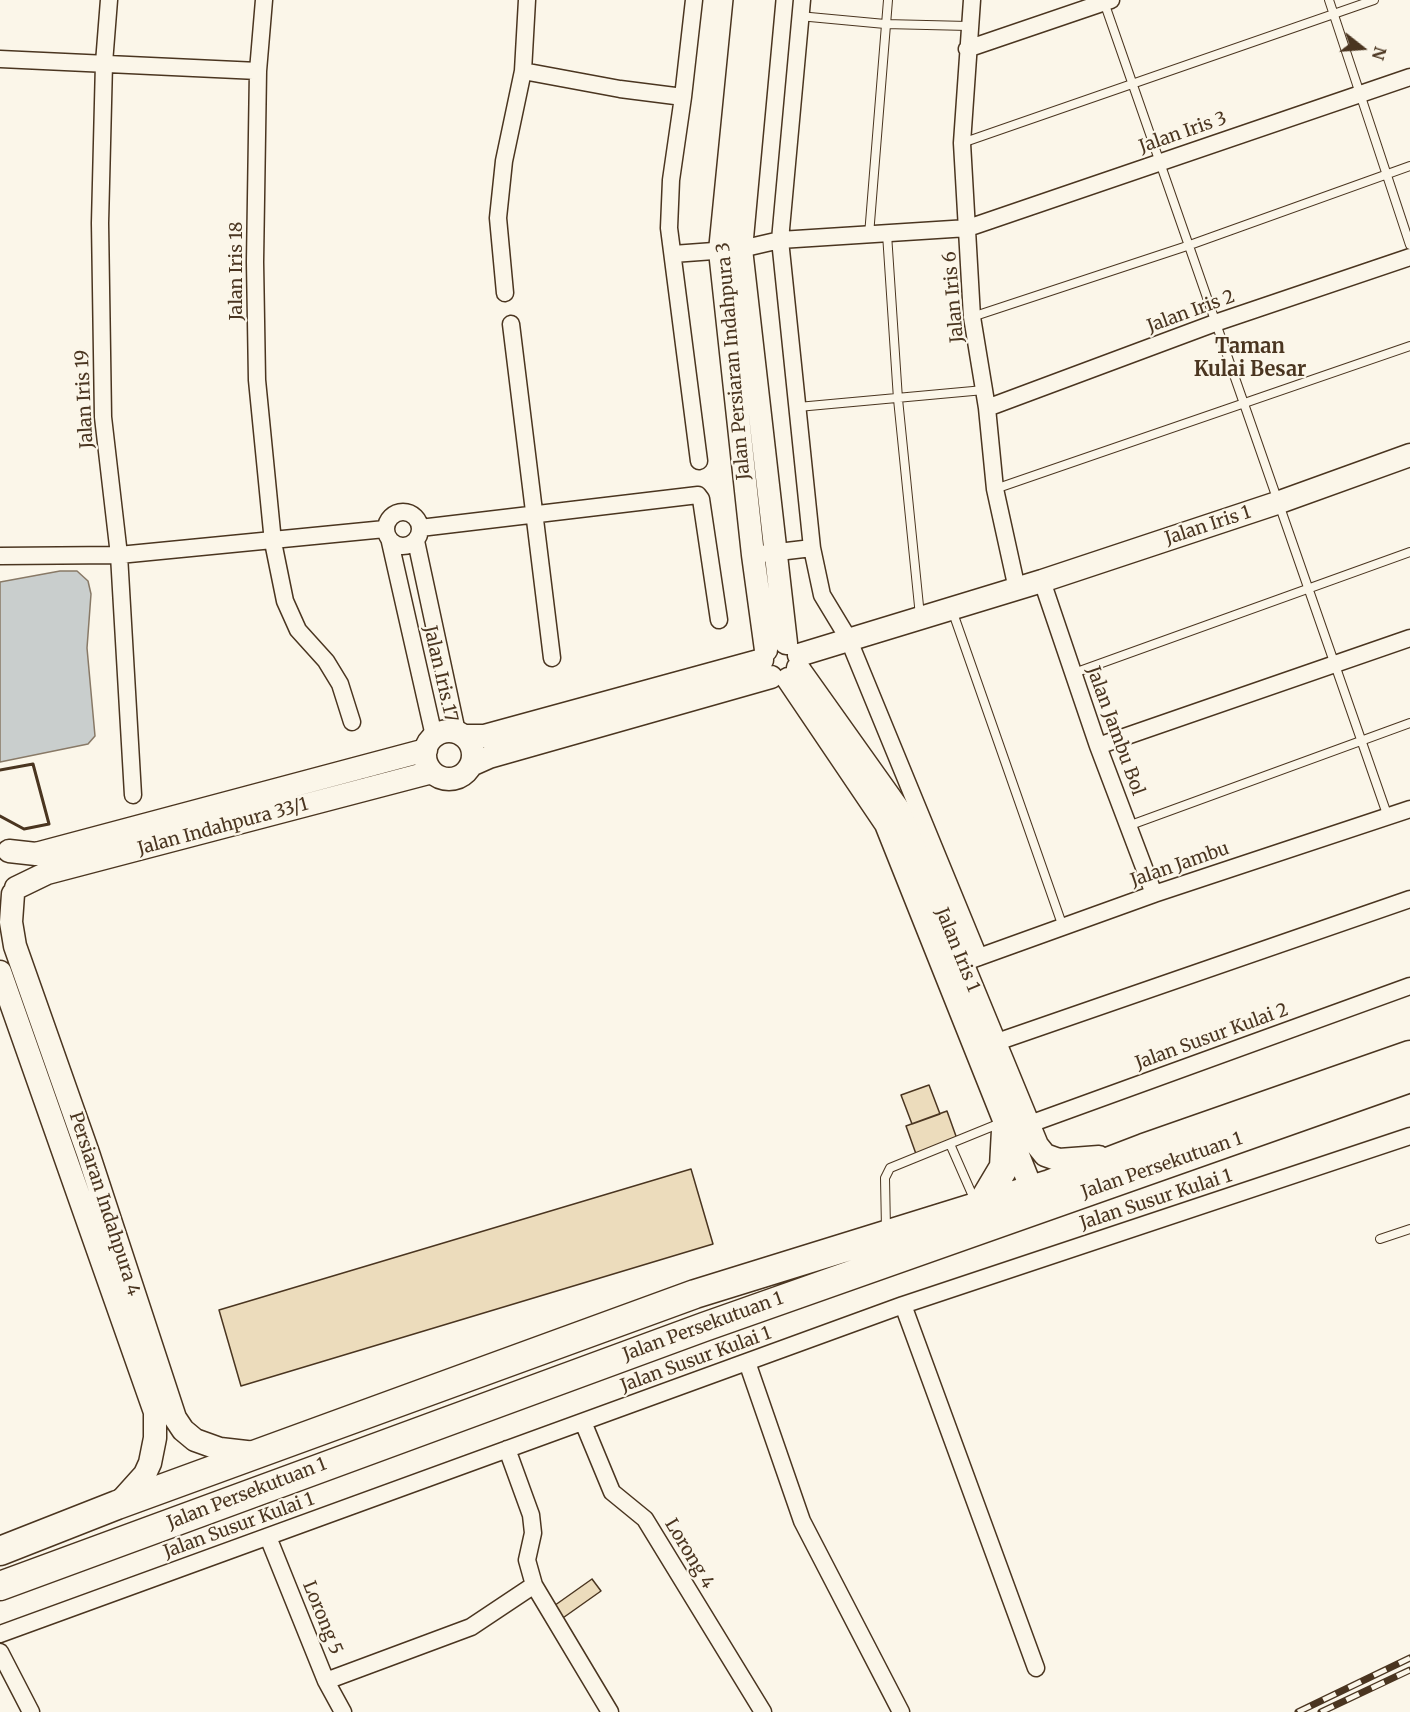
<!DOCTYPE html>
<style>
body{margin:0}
#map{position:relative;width:1410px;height:1712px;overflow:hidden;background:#fbf6e9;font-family:Merriweather,serif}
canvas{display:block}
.north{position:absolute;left:1332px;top:18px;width:60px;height:60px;-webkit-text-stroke:4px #fbf6e9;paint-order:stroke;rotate:107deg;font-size:16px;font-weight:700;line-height:24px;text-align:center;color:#4a3520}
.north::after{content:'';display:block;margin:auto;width:21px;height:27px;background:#4a3520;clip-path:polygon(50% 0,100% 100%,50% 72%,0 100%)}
</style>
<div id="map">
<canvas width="1410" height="1712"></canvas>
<div class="north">N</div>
</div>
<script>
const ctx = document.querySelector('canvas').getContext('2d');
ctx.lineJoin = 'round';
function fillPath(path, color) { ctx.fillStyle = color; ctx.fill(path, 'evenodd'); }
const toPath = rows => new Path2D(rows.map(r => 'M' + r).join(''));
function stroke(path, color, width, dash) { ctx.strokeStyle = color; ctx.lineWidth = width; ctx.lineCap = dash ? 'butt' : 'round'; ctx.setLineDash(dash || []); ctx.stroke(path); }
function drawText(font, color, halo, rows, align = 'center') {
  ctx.font = font + ' Merriweather,serif'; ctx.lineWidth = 4.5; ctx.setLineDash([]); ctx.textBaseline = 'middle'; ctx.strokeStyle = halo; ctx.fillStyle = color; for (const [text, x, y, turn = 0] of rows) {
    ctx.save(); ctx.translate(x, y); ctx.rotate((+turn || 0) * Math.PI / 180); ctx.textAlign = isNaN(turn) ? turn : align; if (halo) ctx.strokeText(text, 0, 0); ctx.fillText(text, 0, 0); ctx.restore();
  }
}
const water = toPath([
 [60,571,77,571,88,581,91,594,87,648,95,736,88,744,0,762,0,582,60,571]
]);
fillPath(water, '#c9cecd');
stroke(water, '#887966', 1.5);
const building = toPath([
 [929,1085,940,1114,912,1124,901,1095,929,1085],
 [947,1111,957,1139,916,1154,906,1126,947,1111],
 [691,1169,713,1244,241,1386,219,1310,691,1169],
 [592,1579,601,1591,560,1620,551,1608,592,1579]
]);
fillPath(building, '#ecdcbc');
stroke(building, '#4a3520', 1.5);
const lane = toPath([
 [1329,0,1410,245],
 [1104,2,1388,817],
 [799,16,885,24,968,26],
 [962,143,1374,0],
 [887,234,898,399,920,616],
 [869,235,888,0],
 [972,317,1187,246,1410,166],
 [798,407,984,390],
 [995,489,1410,346],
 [952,610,1063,927],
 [1074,673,1410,552],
 [1128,826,1410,723],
 [950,1144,975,1201],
 [886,1229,885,1178,890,1168,1003,1122],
 [1380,1239,1410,1229]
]);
const street = toPath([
 [109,0,104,63,100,223,103,417,119,555,133,795],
 [264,0,258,71,255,262,257,380,273,542,285,601,298,630,326,661,340,684,352,722],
 [802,0,780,240,812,548,822,595,848,638,979,957],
 [972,0,962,143,972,317,987,408,995,489,1017,589],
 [967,49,1111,0],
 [0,59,258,71],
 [523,71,620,89,683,97,671,180,669,228,699,461],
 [683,97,694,0],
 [673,254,741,249,780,240,968,228,1410,77],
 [505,293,498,218,504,161,523,71,527,0],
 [511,324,552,658],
 [987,408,1215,323,1410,257],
 '386 529a17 17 0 1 1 34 0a17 17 0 1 1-34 0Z',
 [420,528,698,495,701,499,719,620],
 [416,541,457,732],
 [390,542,434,736],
 [753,555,812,548],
 [0,556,119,555,385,529],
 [1042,581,1098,746,1154,894],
 [1098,746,1410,638],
 [968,961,1154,894,1410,809],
 [994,1043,1410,899],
 [1027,1125,1410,986],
 [903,1305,1036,1668],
 [747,1362,802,1521,901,1712],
 [583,1422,612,1492,645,1519,763,1712],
 [507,1449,531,1515,533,1533,527,1560,534,1585,610,1712],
 [268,1537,326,1681,343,1712],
 [0,1634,903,1305,1410,1136],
 [0,1652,31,1712],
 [326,1681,471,1627,534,1585]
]);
const secondary = toPath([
 [745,0,720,251,753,555,766,650],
 [764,0,741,249,786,643],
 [799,655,1042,581,1277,503,1410,455],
 [798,668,899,810,1037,1145,1045,1155,1059,1160,1099,1157],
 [788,679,886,824,1032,1190],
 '425 755a24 24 0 1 1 48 0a24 24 0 1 1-48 0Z',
 [464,736,484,736,762,660],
 [471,765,489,757,771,677],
 [9,851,36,854,426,750],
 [16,888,47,873,432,772],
 [13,894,11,922,15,946,88,1153,175,1418,183,1430,195,1440,220,1449,255,1453],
 [0,972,155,1412,155,1438,150,1463,145,1474,118,1504]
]);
const highway = toPath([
 [982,1204,1004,1167,1006,1130],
 [0,1551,117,1505,695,1294,1050,1184,1144,1148,1410,1055],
 [0,1586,704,1327,1410,1078]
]);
stroke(lane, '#4a3520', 10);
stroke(street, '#4a3520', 19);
stroke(secondary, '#4a3520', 25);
stroke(highway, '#4a3520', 31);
stroke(lane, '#fbf6e9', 8);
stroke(street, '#fbf6e9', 16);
stroke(secondary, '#fbf6e9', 22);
stroke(highway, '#fbf6e9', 28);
const rail = toPath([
 [1298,1712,1410,1658],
 [1321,1712,1410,1670]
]);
stroke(rail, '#4a3520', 7);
stroke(rail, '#fbf6e9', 4.5, [14]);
stroke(toPath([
 [0,770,33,764,49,824,24,829,0,816]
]), '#4a3520', 3);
drawText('18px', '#4a3520', '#fbf6e9', [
 ["Jalan Iris 3",1183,133,-19],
 ["Jalan Iris 18",237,271,-90],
 ["Jalan Iris 6",954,297,-95],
 ["Jalan Iris 2",1191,312,-20],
 ["Jalan Persiaran Indahpura 3",734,361,-95],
 ["Jalan Iris 19",85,399,-93],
 ["Jalan Iris 1",1208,526,-18],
 ["Jalan Iris 17",440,674,77],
 ["Jalan Jambu Bol",1115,731,70],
 ["Jalan Indahpura 33/1",223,827,-15],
 ["Jalan Jambu",1180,865,-19],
 ["Jalan Iris 1",957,950,68],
 ["Jalan Susur Kulai 2",1212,1037,-20],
 ["Jalan Persekutuan 1",1162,1166,-19],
 ["Jalan Susur Kulai 1",1156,1200,-18],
 ["Persiaran Indahpura 4",104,1204,72],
 ["Jalan Persekutuan 1",703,1327,-20],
 ["Jalan Susur Kulai 1",696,1360,-20],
 ["Jalan Persekutuan 1",247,1494,-21],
 ["Jalan Susur Kulai 1",239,1526,-20],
 ["Lorong 4",689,1554,59],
 ["Lorong 5",322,1618,68]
]);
drawText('bold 20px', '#4a3520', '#fbf6e9', [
 ["Taman",1250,347],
 ["Kulai Besar",1250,370]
]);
</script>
